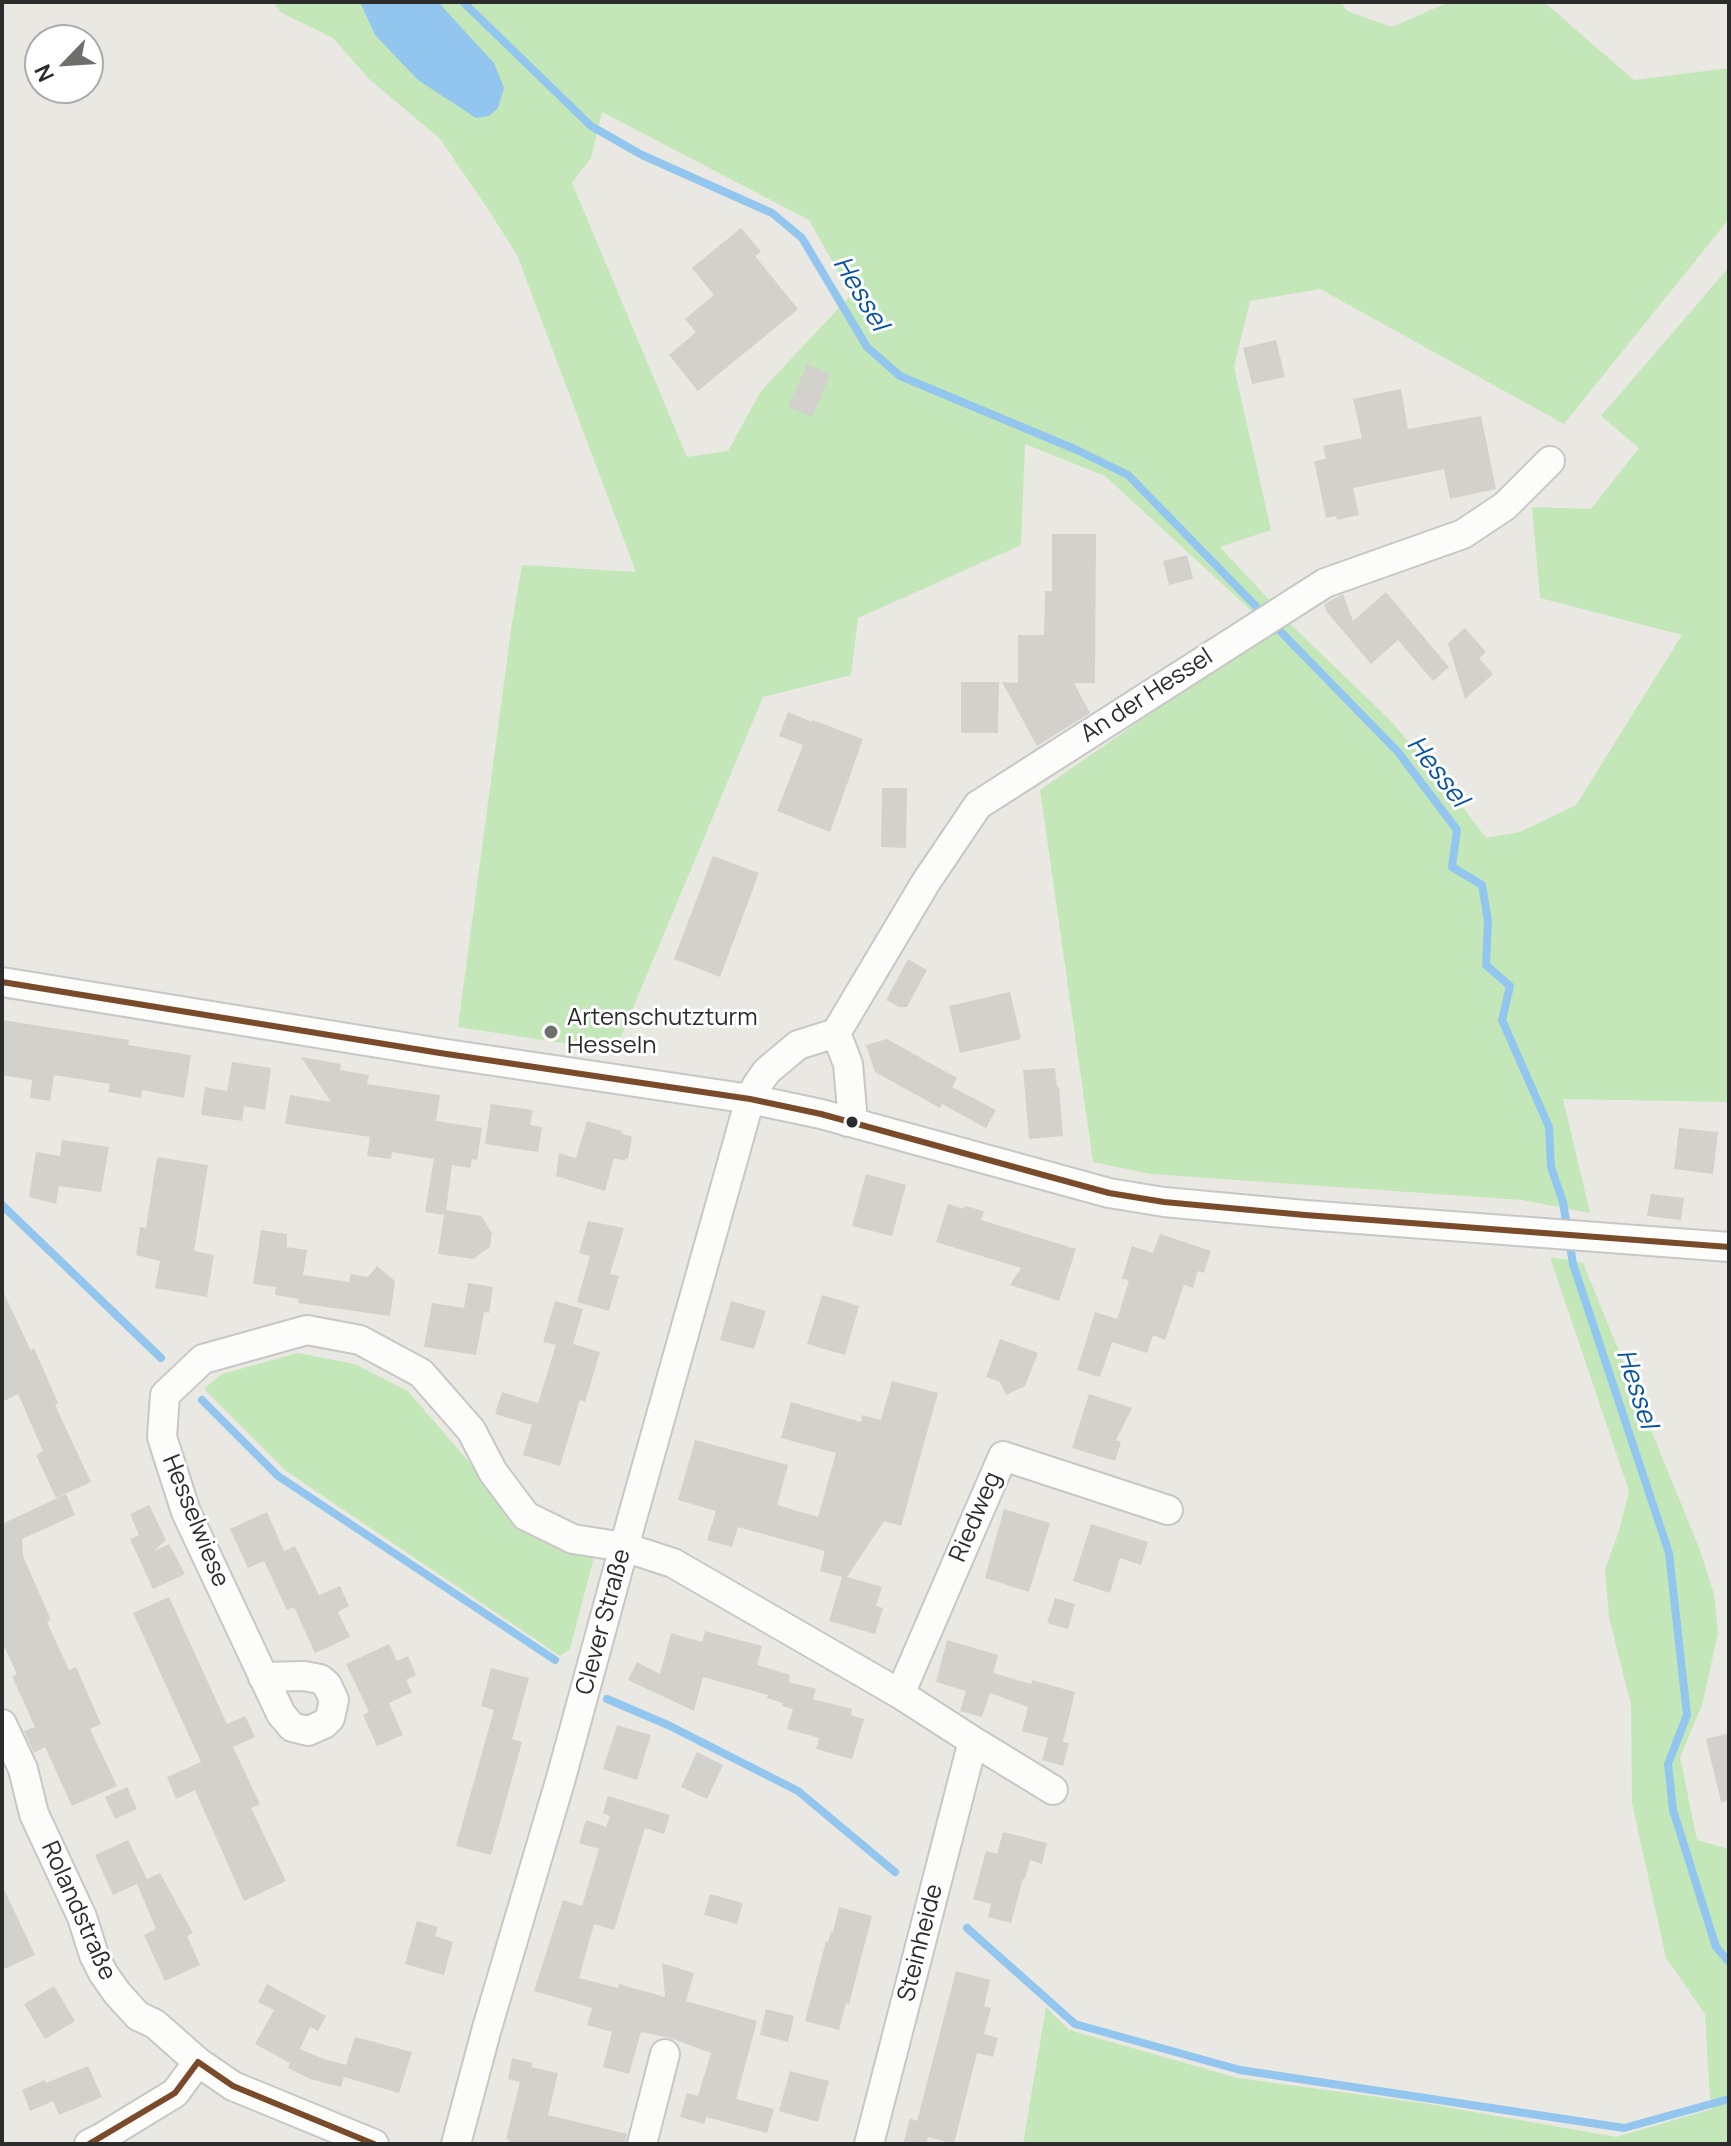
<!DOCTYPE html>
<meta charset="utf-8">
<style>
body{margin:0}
#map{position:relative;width:1731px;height:2146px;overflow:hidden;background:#eae8e2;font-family:Manrope,sans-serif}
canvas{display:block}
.frame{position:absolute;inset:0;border:4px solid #2c2c2c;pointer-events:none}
.north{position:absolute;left:24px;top:24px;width:80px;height:80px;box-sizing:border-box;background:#fff;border:2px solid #ababab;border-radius:50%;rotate:245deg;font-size:22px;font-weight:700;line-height:32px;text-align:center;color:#2c2c2c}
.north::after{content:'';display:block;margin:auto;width:28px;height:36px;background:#6e6e6c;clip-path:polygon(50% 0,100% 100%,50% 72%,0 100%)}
</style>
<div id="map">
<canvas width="1731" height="2146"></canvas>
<div class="frame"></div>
<div class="north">N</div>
</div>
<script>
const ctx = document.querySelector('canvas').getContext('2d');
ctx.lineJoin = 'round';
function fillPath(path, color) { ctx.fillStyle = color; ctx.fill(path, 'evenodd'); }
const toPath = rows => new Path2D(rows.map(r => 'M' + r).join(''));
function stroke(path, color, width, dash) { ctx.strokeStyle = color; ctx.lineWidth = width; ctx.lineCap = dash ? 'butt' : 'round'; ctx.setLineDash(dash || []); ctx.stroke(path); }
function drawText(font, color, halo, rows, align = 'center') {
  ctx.font = font + ' Manrope,sans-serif'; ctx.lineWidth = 6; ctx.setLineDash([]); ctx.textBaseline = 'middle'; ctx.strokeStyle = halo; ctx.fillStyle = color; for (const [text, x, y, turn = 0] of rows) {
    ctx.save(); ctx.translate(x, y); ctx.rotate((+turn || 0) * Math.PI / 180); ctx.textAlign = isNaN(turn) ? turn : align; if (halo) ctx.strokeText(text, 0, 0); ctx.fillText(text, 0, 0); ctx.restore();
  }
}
fillPath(toPath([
 [274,2,1341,2,1347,11,1392,27,1449,2,1544,2,1634,80,1729,68,1729,219,1564,424,1320,289,1250,301,1234,367,1271,530,1220,547,1274,605,1258,617,1105,476,1025,444,1021,545,858,618,851,675,763,697,615,1051,458,1027,512,623,522,565,636,572,517,255,488,209,440,139,368,78,333,38,280,12],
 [602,112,809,220,851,295,761,391,728,451,687,457,572,183,591,158],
 [1729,267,1729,1102,1563,1099,1590,1213,1522,1200,1151,1174,1093,1162,1040,790,1286,620,1388,718,1443,781,1486,838,1520,832,1576,805,1682,635,1540,598,1532,507,1591,509,1639,448,1601,416],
 [1550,1257,1583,1263,1700,1550,1714,1594,1718,1633,1702,1705,1680,1757,1697,1840,1729,1849,1729,2144,1023,2144,1046,2007,1069,2030,1238,2078,1429,2104,1616,2137,1712,2109,1710,2098,1705,2014,1666,1958,1632,1803,1631,1705,1609,1617,1605,1569,1619,1531,1629,1491],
 [298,1353,355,1364,408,1391,481,1476,544,1535,594,1557,570,1649,560,1656,286,1471,204,1389,222,1374]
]), '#c4e7b9');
fillPath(toPath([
 [360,2,438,2,494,63,504,88,498,108,489,116,476,118,418,80,375,35]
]), '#92c6ef');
stroke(toPath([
 [463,2,591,126,642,155,772,213,802,238,867,347,900,376,1077,450,1128,475,1398,752,1457,830,1452,867,1482,885,1488,921,1486,965,1510,986,1502,1020,1549,1127,1551,1167,1563,1202,1573,1264,1669,1553,1687,1715,1668,1764,1673,1810,1716,1947,1729,1962],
 [2,1205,161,1358],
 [202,1400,278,1476,555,1660],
 [607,1699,668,1725,798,1791,895,1872],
 [967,1928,1075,2024,1240,2070,1624,2128,1729,2099]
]), '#92c6ef', 8);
fillPath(toPath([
 [741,228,761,252,755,256,798,309,698,391,669,355,696,332,685,319,714,295,692,268],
 [1276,340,1285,377,1252,384,1243,348],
 [807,364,831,374,812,417,788,407],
 [1401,389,1408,429,1481,416,1496,489,1450,499,1444,469,1353,488,1359,515,1337,520,1336,516,1326,518,1314,461,1326,459,1323,446,1362,438,1353,399],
 [1052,534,1096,534,1095,683,1074,683,1090,713,1037,746,1002,682,1018,683,1018,635,1044,635,1045,591,1052,591],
 [1187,555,1193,579,1169,585,1163,561],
 [1386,592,1449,667,1433,681,1398,640,1371,664,1327,612,1324,604,1343,594,1353,621],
 [1465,628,1486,652,1479,658,1493,674,1465,699,1448,643],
 [961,682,999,682,998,733,961,733],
 [788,712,812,722,813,720,863,739,830,832,777,811,803,745,779,736],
 [882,788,907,788,906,848,881,847],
 [713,856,759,873,720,977,674,959],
 [908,959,927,970,907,1007,899,1007,886,1000],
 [1010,992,1021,1039,960,1053,949,1006],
 [2,1020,129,1040,128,1045,191,1055,184,1098,142,1090,141,1098,108,1092,110,1084,54,1075,50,1101,30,1098,32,1080,2,1075],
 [887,1039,957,1078,952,1087,996,1110,986,1128,942,1104,940,1108,875,1072,866,1045],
 [301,1057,341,1064,340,1070,369,1075,367,1084,440,1095,436,1121,482,1128,477,1160,472,1159,470,1168,452,1165,446,1210,481,1216,492,1233,490,1247,473,1259,438,1254,444,1215,425,1212,434,1159,392,1152,391,1159,367,1156,370,1137,285,1124,290,1095,331,1102],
 [232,1062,271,1068,265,1110,244,1106,242,1121,201,1115,205,1087,227,1091],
 [1055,1068,1057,1087,1059,1086,1063,1136,1029,1139,1023,1070],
 [491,1104,533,1110,530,1125,542,1127,538,1152,485,1144],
 [587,1121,622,1131,621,1133,632,1137,628,1159,626,1158,625,1161,614,1158,605,1191,556,1176,559,1153,576,1158],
 [1679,1128,1718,1132,1713,1174,1674,1169],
 [62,1140,109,1147,101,1192,59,1186,56,1204,29,1197,36,1152,60,1156],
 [157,1157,208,1165,194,1251,214,1255,207,1297,155,1288,160,1261,136,1255,140,1227,146,1228],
 [866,1174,906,1185,892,1236,852,1226],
 [1651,1194,1684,1198,1681,1220,1647,1216],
 [948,1204,964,1209,965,1206,984,1211,981,1220,1076,1249,1059,1301,1010,1285,1021,1268,936,1242],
 [588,1221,624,1228,610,1274,619,1276,609,1311,577,1302,590,1256,579,1253],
 [261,1230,287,1234,287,1247,307,1250,303,1275,349,1282,351,1274,368,1277,377,1266,395,1281,390,1316,298,1303,299,1299,275,1295,276,1287,253,1284],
 [1160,1234,1211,1251,1204,1273,1198,1271,1193,1288,1184,1285,1165,1340,1153,1335,1147,1353,1112,1342,1100,1377,1077,1370,1095,1312,1117,1319,1129,1281,1122,1278,1132,1246,1153,1253],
 [468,1283,493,1287,489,1313,484,1312,476,1355,424,1347,432,1303,464,1308],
 [2,1289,31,1351,34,1348,58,1403,55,1405,91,1482,56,1498,36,1455,43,1451,18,1394,2,1402],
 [822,1295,859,1306,845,1355,807,1344],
 [555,1301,583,1309,573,1344,600,1352,585,1402,580,1400,560,1466,523,1455,532,1425,495,1414,502,1392,538,1403,556,1345,543,1342],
 [731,1301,766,1311,754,1349,720,1340],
 [1000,1339,1038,1353,1025,1386,1006,1395,1000,1382,986,1377],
 [892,1381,938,1393,901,1526,884,1521,847,1577,882,1587,876,1606,883,1608,875,1634,829,1621,842,1577,820,1571,825,1551,738,1527,732,1547,707,1540,716,1511,678,1500,695,1440,788,1465,777,1505,818,1517,836,1453,781,1438,791,1402,861,1422,862,1415,881,1420],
 [1089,1394,1132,1408,1116,1440,1121,1442,1115,1461,1072,1448],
 [66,1494,75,1515,22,1539,23,1556,51,1620,47,1622,69,1670,76,1667,101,1724,90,1729,117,1786,72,1806,45,1747,34,1753,24,1731,35,1727,12,1676,17,1674,2,1642,2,1524],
 [149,1505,166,1540,154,1551,169,1544,185,1574,153,1589,130,1539,139,1535,130,1514],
 [1004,1509,1050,1523,1029,1592,985,1578],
 [267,1512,284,1551,295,1546,319,1595,340,1586,349,1606,338,1612,350,1637,315,1653,294,1607,287,1610,264,1561,248,1568,230,1529],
 [1091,1524,1148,1542,1141,1565,1120,1558,1110,1593,1073,1581],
 [169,1597,227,1724,245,1716,255,1737,233,1747,260,1804,251,1808,286,1881,244,1901,195,1790,176,1799,167,1777,201,1762,133,1613],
 [1055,1598,1075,1604,1068,1629,1047,1623],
 [705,1631,762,1646,757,1665,790,1675,789,1682,816,1689,813,1699,852,1709,851,1715,864,1719,852,1759,816,1749,819,1738,787,1729,793,1709,782,1706,783,1703,767,1698,768,1695,703,1677,694,1711,628,1680,637,1662,660,1674,671,1633,702,1642],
 [947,1640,998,1655,993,1673,1031,1684,1032,1680,1075,1692,1063,1742,1069,1743,1063,1766,1042,1760,1048,1738,1022,1731,1028,1707,990,1693,982,1717,960,1711,966,1691,936,1682],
 [389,1644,397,1661,408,1656,416,1675,406,1680,412,1692,389,1703,403,1735,377,1746,363,1715,369,1712,346,1664],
 [491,1668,529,1678,512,1739,522,1742,491,1855,456,1846,494,1710,481,1706],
 [617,1725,651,1735,637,1780,603,1769],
 [1729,1733,1729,1801,1721,1802,1706,1739],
 [697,1752,723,1765,707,1799,681,1787],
 [127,1787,137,1809,115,1819,105,1797],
 [608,1796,670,1815,664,1834,645,1828,614,1930,594,1924,579,1978,618,1988,619,1984,665,1997,662,1963,694,1973,686,2001,757,2021,736,2099,774,2109,767,2133,706,2117,704,2124,680,2117,687,2093,698,2096,711,2053,670,2038,641,2032,629,2074,603,2067,612,2032,587,2025,592,2008,534,1991,563,1900,582,1906,599,1849,579,1843,586,1820,606,1827,610,1816,603,1813],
 [1003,1832,1047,1843,1042,1864,1030,1860,1025,1879,1023,1879,1011,1923,988,1917,991,1904,973,1899,986,1851,997,1854],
 [128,1840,147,1879,160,1873,193,1933,187,1936,200,1965,165,1981,144,1935,156,1929,137,1884,113,1895,95,1855],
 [2,1885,35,1955,2,1970],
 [710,1894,743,1903,737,1924,704,1915],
 [839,1907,872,1916,849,2004,846,2003,839,2030,805,2021,826,1941,828,1942,831,1932,833,1932],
 [417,1921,438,1927,435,1936,453,1942,444,1975,405,1964],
 [956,1971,990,1980,984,2006,991,2008,984,2034,998,2038,993,2057,977,2053,954,2144,928,2137,926,2144,903,2144,910,2118,917,2121],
 [267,1984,326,2016,318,2031,310,2027,300,2049,324,2059,346,2065,355,2037,412,2052,399,2093,344,2077,341,2087,310,2079,288,2068,290,2063,255,2044,274,2010,258,2002],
 [54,1986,75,2021,45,2039,24,2004],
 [766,2009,794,2016,788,2042,760,2035],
 [512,2058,532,2063,531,2067,558,2073,548,2115,627,2134,625,2144,508,2144,509,2140,506,2139,520,2082,508,2079],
 [88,2066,102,2097,59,2115,53,2101,30,2111,22,2090,45,2080,46,2083],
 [790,2071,829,2081,818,2122,779,2111]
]), '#d3d1cc');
const minor = toPath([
 [2,982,440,1053,750,1099,821,1114,1109,1193,1164,1202,1305,1215,1729,1247],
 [836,1033,848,1064,852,1110,848,1122],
 [263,1677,304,1676,320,1679,327,1685,334,1700,330,1718,324,1724,308,1731,292,1727,281,1714,186,1512,162,1437,165,1395,203,1359,307,1330,360,1340,421,1373,471,1430,493,1472,526,1516,573,1539,624,1547,673,1563,900,1694,973,1741,869,2144],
 [900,1694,1003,1456,1168,1510],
 [2,1724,23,1769,34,1814,82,1917,94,1955,103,1973,117,1993,138,2016,155,2024,198,2062,233,2086,374,2144],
 [973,1741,1053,1790],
 [89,2144,103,2137,175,2093,198,2062],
 [456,2144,487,2028,561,1778,624,1547,750,1099,757,1085,767,1071,798,1045,836,1033,926,882,978,805,1325,583,1463,534,1505,506,1550,461],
 [642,2144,665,2054]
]);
stroke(minor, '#c8c7c7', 32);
stroke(minor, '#fcfcfb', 28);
stroke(toPath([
 [2,982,440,1053,750,1099,821,1114,1109,1193,1164,1202,1305,1215,1729,1247],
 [89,2144,175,2093,198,2062,233,2086,374,2144]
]), '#7a4b2a', 6);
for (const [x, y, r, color] of [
 [551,1032,8,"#6e6e6c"],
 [852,1122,7,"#2c2c2c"]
]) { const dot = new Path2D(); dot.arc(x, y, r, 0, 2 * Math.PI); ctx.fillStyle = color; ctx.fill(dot); stroke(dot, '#fff', 3); }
drawText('24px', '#2c2c2c', '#fff', [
 ["An der Hessel",1147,696,-33],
 ["Riedweg",976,1517,-67],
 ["Hesselwiese",195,1521,68],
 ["Clever Straße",604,1622,-75],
 ["Rolandstraße",78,1911,66],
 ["Steinheide",921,1943,-76]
]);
drawText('24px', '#2c2c2c', '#fff', [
 ["Artenschutzturm",567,1018],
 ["Hesseln",567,1046]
], 'left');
drawText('italic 26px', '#0653a6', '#fff', [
 ["Hessel",860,294,59],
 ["Hessel",1437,772,52],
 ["Hessel",1636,1389,72]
]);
</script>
